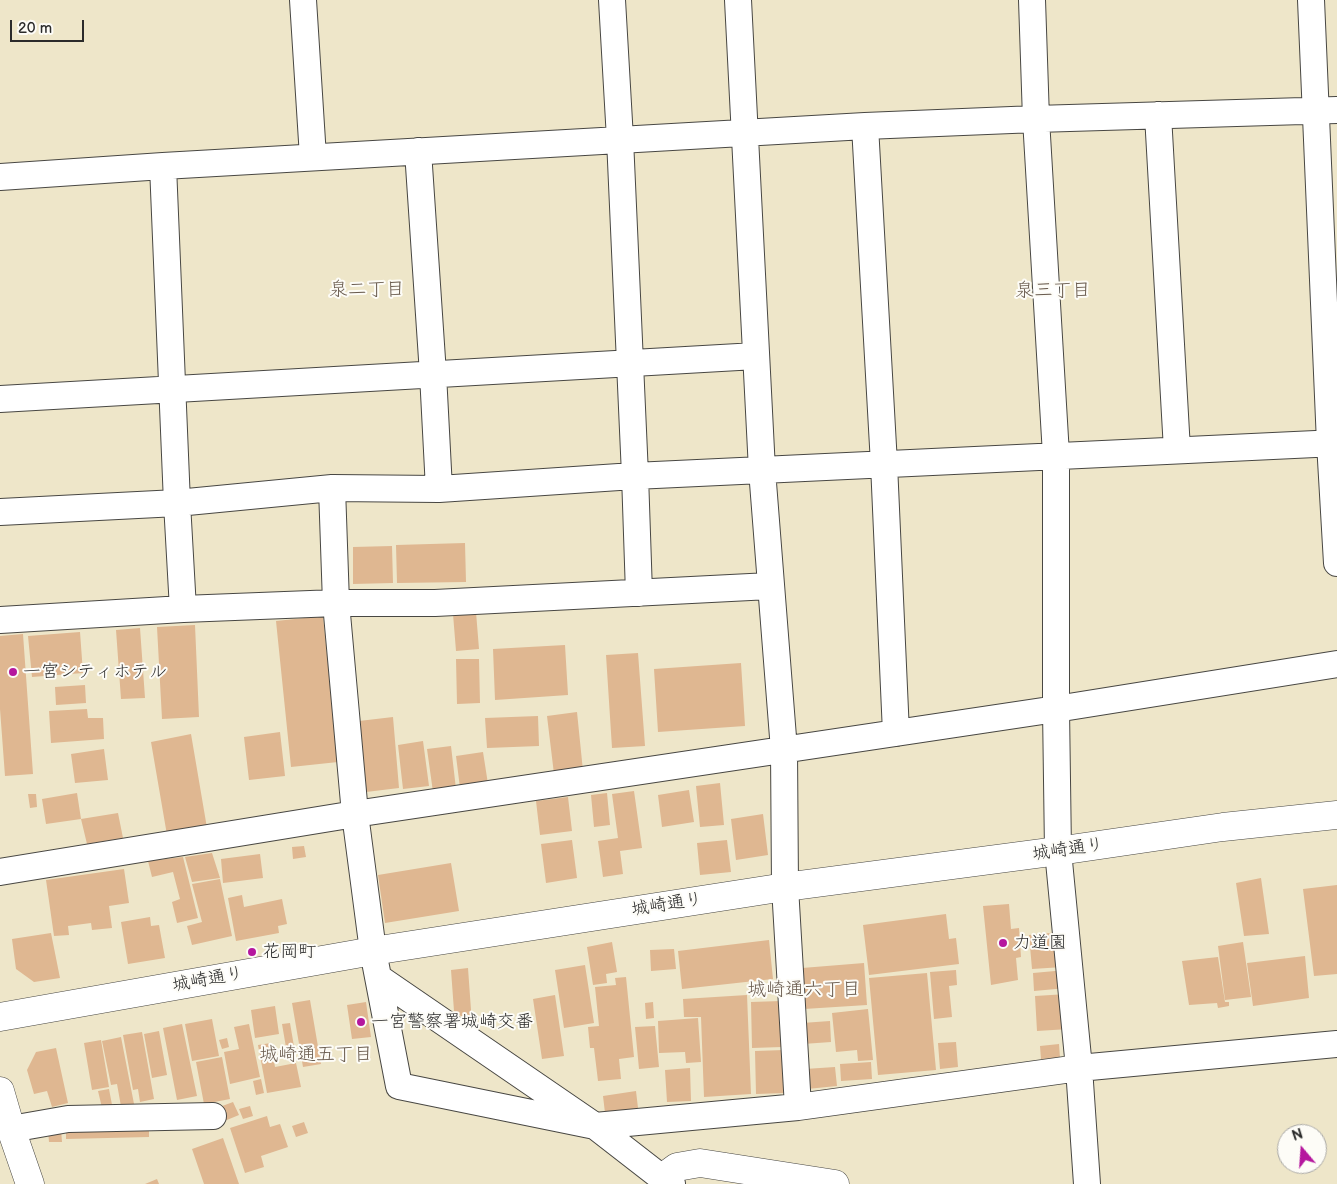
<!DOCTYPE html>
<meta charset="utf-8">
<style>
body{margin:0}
#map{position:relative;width:1337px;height:1184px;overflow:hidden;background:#eee6c9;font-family:"Balsamiq Sans",sans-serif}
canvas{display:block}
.north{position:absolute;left:1277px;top:1124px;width:50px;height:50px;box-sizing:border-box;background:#fdfcf7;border:1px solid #a9a8a5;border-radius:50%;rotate:342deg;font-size:14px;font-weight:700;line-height:20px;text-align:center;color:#2b2b2b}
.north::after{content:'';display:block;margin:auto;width:18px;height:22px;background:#b5179e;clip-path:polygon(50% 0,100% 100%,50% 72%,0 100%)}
.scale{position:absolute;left:10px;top:20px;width:74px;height:22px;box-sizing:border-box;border:2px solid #2b2b2b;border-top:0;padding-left:6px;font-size:15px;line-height:18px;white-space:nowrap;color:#2b2b2b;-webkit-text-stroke:4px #fdfcf7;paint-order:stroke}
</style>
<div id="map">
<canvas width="1337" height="1184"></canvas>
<div class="north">N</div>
<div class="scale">20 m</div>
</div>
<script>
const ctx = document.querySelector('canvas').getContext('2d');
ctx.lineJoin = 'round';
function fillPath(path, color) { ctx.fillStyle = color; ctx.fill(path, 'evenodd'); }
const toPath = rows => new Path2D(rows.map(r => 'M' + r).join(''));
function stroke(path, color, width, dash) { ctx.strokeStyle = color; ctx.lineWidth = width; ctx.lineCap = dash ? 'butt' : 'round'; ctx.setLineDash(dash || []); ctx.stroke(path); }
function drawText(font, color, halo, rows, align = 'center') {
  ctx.font = font + ' "Balsamiq Sans","Klee One",sans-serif'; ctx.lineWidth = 4; ctx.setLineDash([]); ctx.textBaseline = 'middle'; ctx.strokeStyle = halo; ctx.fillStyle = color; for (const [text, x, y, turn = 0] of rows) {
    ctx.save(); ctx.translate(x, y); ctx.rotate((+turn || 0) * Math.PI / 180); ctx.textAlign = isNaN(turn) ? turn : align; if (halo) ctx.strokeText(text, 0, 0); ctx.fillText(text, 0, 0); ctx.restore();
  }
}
fillPath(toPath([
 [465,543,466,582,397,583,396,545],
 [392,546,393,583,353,584,353,547],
 [476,612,479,649,456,651,453,614],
 [323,616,338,762,291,767,276,621],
 [195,625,199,717,162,719,157,627],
 [140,628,145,698,121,699,116,630],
 [80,632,83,673,32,677,28,636],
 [23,634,33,774,5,776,0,709,0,636],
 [565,645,568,695,495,700,493,649],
 [638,653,645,746,612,748,606,655],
 [456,659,479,659,480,703,457,704],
 [741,663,745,726,658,732,654,669],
 [85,685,86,703,56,705,55,687],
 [87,709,88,718,103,718,104,739,51,743,49,711],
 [577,712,583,771,554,774,547,716],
 [538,716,539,746,487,748,485,718],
 [393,717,399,788,366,792,359,721],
 [280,732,285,776,249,780,244,737],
 [191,734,207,828,167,835,151,742],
 [423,741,429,786,403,789,398,745],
 [451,746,456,789,433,792,427,749],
 [104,749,108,780,75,783,71,754],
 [483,752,488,784,460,788,456,756],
 [720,783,724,825,700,827,696,786],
 [689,790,694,822,662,827,658,795],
 [634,791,642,848,620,851,623,874,603,877,598,841,618,838,612,794],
 [77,793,81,819,118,813,123,838,87,844,81,819,46,824,42,799],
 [607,793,610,825,594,827,591,795],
 [28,794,36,794,37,807,30,808],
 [568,797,572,831,540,835,536,801],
 [763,814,768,855,736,860,731,819],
 [572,840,577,878,546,883,541,844],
 [727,840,731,872,700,875,697,843],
 [304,846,306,857,293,859,292,847],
 [212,853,220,878,192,882,185,857],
 [260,854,263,878,223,883,221,859],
 [183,857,198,918,177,923,172,902,180,899,173,872,152,877,148,861],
 [451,863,459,911,385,923,378,875],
 [124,869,129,903,109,906,112,928,92,930,91,923,68,926,69,935,54,936,46,880],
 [1261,878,1269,934,1244,936,1236,883],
 [220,879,232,936,192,945,187,926,202,922,192,884],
 [1337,885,1337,974,1314,976,1303,889],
 [242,895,244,907,282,899,287,924,278,926,279,933,236,941,228,898],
 [1009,904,1011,929,1019,928,1021,957,1016,958,1018,980,991,985,983,906],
 [946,914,949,939,956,938,959,964,869,975,863,925],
 [150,917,151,926,159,925,165,958,128,964,121,922],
 [1060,932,1063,967,1032,969,1029,935],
 [51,933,60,978,34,982,16,969,12,939],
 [769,940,773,979,682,989,678,951],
 [612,942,617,972,606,974,607,983,593,985,587,947],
 [1243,942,1251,997,1225,1000,1218,946],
 [674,949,676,969,651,971,650,950],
 [1305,956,1309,998,1253,1006,1247,963],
 [1218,957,1225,1002,1229,1002,1229,1006,1218,1008,1217,1003,1189,1005,1182,961],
 [864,963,867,1005,804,1009,802,968],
 [585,965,594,1023,564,1028,555,970],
 [468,968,472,1024,454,1011,451,970],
 [956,970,957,985,949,986,952,1017,934,1019,930,972],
 [1066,970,1067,988,1034,991,1033,973],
 [927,973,936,1070,878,1075,869,978],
 [626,977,634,1057,619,1059,621,1079,598,1081,594,1048,590,1048,588,1027,599,1026,595,987,616,985,615,978],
 [1067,994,1069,1029,1037,1031,1035,996],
 [555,995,564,1056,542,1059,533,999],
 [747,995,751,1094,704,1097,701,1017,684,1017,683,999],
 [310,1000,321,1064,303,1067,292,1003],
 [781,1001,782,1047,752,1048,751,1002],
 [366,1002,371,1037,352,1039,347,1005],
 [653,1002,654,1018,646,1019,645,1003],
 [275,1006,279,1034,255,1038,251,1010],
 [868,1009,873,1060,858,1061,857,1050,836,1052,832,1013],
 [698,1018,701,1062,686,1063,685,1052,659,1053,658,1021],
 [212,1019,219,1056,192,1061,185,1024],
 [830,1021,831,1042,803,1044,802,1023],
 [290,1023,296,1058,288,1059,282,1024],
 [182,1024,197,1096,177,1100,163,1028],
 [249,1024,260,1077,230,1084,224,1052,239,1049,234,1027],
 [655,1026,659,1067,639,1069,635,1027],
 [159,1031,167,1075,152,1078,144,1034],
 [142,1032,154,1099,140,1102,138,1089,133,1090,123,1035],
 [121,1037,135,1109,122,1112,117,1084,111,1085,102,1041],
 [227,1038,229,1047,222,1049,219,1040],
 [101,1040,109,1087,92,1090,84,1043],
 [956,1042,958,1067,940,1069,938,1043],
 [271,1043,275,1067,296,1063,301,1087,267,1093,258,1045],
 [1059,1044,1060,1058,1041,1059,1040,1046],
 [56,1048,68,1103,52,1107,47,1091,34,1094,27,1070,36,1052],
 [784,1050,785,1093,756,1094,755,1051],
 [222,1057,230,1099,204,1104,196,1062],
 [871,1062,872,1079,841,1081,840,1064],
 [835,1067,837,1086,807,1089,805,1069],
 [690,1068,691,1101,667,1102,665,1070],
 [261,1079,264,1093,256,1095,253,1081],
 [109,1089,113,1110,103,1112,98,1091],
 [636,1091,638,1108,605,1113,603,1096],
 [233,1102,239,1115,222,1122,217,1108],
 [250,1106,253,1116,243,1119,239,1109],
 [267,1116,270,1127,280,1124,288,1147,261,1156,264,1167,245,1173,230,1128],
 [304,1122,308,1133,296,1137,292,1126],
 [149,1124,149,1137,66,1139,66,1127],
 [61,1129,62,1142,49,1142,48,1130],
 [223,1138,239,1184,204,1184,192,1149],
 [157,1179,159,1184,145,1184]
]), '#dfb791');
const minor = toPath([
 [303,0,313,157],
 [612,0,620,139,635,475,639,593],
 [738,0,762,470,784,750,785,887,798,1107],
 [1032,0,1036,119,1056,455,1056,709,1058,851,1079,1068,1087,1184],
 [1311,0,1330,443,1337,563],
 [1158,115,1177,450],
 [865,126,884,464,896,733],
 [418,151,433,374,439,489],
 [163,166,177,503,183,609],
 [0,177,163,166,865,126,1036,119,1337,110],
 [0,399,756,356],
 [332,488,336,603,355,814,373,951,399,1086,595,1126,798,1107,1079,1068,1337,1044],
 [0,512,177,503,332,488,439,489,634,476,1337,443],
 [0,620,183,609,336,603,435,603,770,586],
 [0,872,355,814,1056,709,1337,664],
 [379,978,595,1126,662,1178,672,1184],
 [11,1129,68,1119,213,1116]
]);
const tertiary = toPath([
 [0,1017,373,951,785,887,1058,851,1223,827,1337,815],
 [0,1091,11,1129,30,1184],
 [662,1178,677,1167,700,1163,835,1184]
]);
stroke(minor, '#484743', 28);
stroke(tertiary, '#484743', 29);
stroke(minor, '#fff', 26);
stroke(tertiary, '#fff', 28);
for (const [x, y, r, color] of [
 [13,672,5,"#b5179e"],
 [1003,943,5,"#b5179e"],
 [252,952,5,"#b5179e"],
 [361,1022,5,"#b5179e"]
]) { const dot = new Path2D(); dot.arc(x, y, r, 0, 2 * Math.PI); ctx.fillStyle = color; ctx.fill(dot); stroke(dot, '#fdfcf7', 2); }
drawText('18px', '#2b2b2b', '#fdfcf7', [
 ["一宮シティホテル",23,672],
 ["力道園",1013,943],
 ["花岡町",262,952],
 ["一宮警察署城崎交番",371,1022]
], 'left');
drawText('18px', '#2b2b2b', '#fdfcf7', [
 ["城崎通り",1068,850,-8],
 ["城崎通り",667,905,-9],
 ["城崎通り",208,980,-10]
]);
drawText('19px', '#6a5c4f', '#fdfcf7', [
 ["泉二丁目",367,290],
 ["泉三丁目",1053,291],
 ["城崎通六丁目",804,990],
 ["城崎通五丁目",316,1055]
]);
</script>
